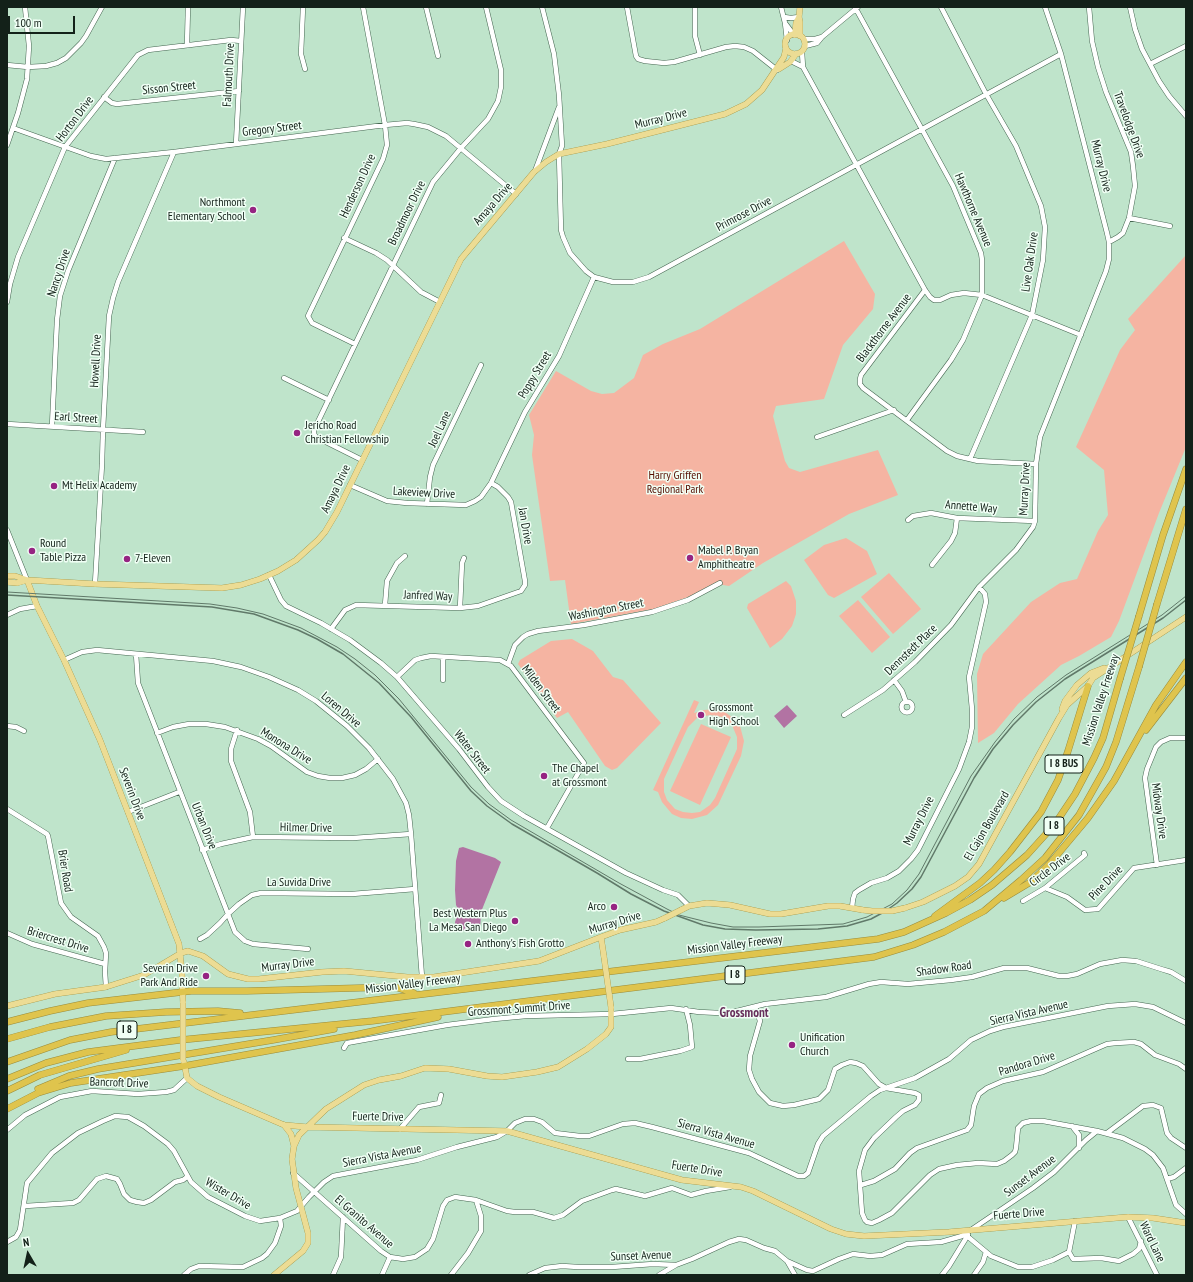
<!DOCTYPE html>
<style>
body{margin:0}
#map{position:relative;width:1193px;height:1282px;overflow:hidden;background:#bfe4cb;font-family:"PT Sans Narrow",sans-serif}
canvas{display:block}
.frame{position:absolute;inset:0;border:8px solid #132119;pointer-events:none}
.north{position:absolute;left:8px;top:1234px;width:40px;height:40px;-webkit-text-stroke:3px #f0fff5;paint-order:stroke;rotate:351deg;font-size:11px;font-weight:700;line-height:16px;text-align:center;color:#132119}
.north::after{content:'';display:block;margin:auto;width:14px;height:18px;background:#132119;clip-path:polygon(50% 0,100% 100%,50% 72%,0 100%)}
.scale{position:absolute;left:8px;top:16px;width:67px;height:18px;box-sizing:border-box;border:2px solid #132119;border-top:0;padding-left:5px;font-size:12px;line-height:14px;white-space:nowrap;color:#132119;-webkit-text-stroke:3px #f0fff5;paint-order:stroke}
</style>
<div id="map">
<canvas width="1193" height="1282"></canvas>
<div class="frame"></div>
<div class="north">N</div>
<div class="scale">100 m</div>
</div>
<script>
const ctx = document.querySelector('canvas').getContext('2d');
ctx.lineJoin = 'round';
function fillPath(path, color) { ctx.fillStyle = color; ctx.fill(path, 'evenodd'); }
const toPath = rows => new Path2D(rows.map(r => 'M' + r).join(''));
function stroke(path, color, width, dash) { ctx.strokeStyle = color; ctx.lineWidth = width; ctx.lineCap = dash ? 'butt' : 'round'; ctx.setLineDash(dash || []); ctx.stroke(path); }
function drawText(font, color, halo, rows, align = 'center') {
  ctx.font = font + ' "PT Sans Narrow",sans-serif'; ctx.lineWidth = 3; ctx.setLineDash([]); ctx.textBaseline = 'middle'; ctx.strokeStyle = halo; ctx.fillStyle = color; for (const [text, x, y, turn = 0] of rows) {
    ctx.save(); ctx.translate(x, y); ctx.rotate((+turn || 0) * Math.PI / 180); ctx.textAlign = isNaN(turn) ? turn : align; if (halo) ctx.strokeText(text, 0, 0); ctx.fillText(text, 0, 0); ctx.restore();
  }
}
fillPath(toPath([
 [844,241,875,294,873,309,843,345,824,399,776,406,773,416,785,461,789,468,800,472,878,450,898,495,849,514,763,563,729,586,717,584,691,596,654,609,571,624,565,580,550,581,532,455,534,435,529,415,556,371,591,391,602,394,614,393,634,378,643,355,663,344,700,329],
 [1186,255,1186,447,1159,513,1119,621,1111,637,1079,656,1061,665,1018,704,994,733,978,743,977,674,983,654,1031,602,1060,583,1077,579,1098,531,1108,515,1104,470,1076,447,1120,350,1135,330,1128,319],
 [846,538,867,551,877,574,834,598,828,595,804,560,824,545],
 [889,573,921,609,893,634,861,597],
 [786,581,791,586,796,601,796,614,792,626,782,639,770,648,747,608,748,604],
 [858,600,890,637,872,653,839,616],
 [572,639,593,651,613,677,623,680,661,723,617,768,612,770,605,766,568,712,557,718,518,664,520,660,551,641],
 [694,700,699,702,694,713,704,710,715,709,725,712,733,718,740,726,744,741,741,756,718,805,707,815,692,819,681,818,672,814,662,802,658,792,653,790],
 [710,715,722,717,732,725,737,737,737,749,715,798,710,805,700,812,692,813,683,812,675,809,667,800,664,792,664,779,688,727,697,718],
 [701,724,731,737,700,805,670,791]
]), '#f5b4a2');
fillPath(toPath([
 [787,705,797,716,784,728,774,716],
 [463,847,495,858,501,862,481,912,480,931,455,930,455,922,459,911,456,905,455,890,456,861,459,848]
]), '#b273a3');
const minor = toPath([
 [303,7,301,54,305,69],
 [426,7,438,56],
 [542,7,554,54,559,95,562,146,559,154,561,230,563,237,570,253,586,271,594,277,613,282,633,282,649,277,1061,54],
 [627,7,636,56,638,59,645,61,664,63,674,62,726,47,735,46,744,47,753,51,777,70],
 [695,7,695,36,700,55],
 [781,7,785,23,787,40],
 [941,7,986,94,1016,146,1041,206,1045,227,1043,260,1032,315,970,459],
 [1089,7,1092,41,1098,67,1106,92,1131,152,1133,166,1135,186,1129,218,1123,233,1118,237,1109,242],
 [1130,7,1135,29,1142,49,1159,81,1169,96,1186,116],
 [856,9,953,186,981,253,982,260,982,295,963,340,951,360,907,420],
 [784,17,791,18,799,17],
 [785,23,794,35],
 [804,39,815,39,822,37],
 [187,45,188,7],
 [805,46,817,43,822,37,858,7],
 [791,61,803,67,802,52],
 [1150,64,1186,46],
 [7,65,28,67,46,66,57,63,66,58,81,43,86,36,102,7],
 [803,67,925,290,930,297,934,300,940,300,951,295,964,293,982,295,1081,335],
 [104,97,112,103,117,104,239,91],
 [13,128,91,156,106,159,174,152,385,125,407,123,414,124,428,127,446,136,516,194],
 [236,144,243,7],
 [7,145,18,113,27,79,29,46,25,7],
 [535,171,559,107],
 [1129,218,1170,226],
 [344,238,376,253,387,260,421,292,440,302],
 [925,290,861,375,860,379,860,384,863,388,947,451,957,456,978,461,1036,464],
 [7,302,10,284,18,257,65,147,138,55,148,50,231,40,241,41],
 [355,344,312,323,308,316,383,159,387,145,385,125,363,7],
 [284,378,329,400],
 [7,424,143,432],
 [52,426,57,320,60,296,68,271,115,158],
 [817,437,894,410],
 [362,460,316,437,314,434,314,430,433,182,461,148,488,119,498,101,501,87,501,70,486,7],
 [350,485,387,501,407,503,466,505,475,501,481,497,491,483,525,412,559,356,594,277],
 [427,504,430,477,433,465,481,365],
 [908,520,913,516,931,513,957,518,1035,521],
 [7,530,27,580],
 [932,565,951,541,955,533,957,518],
 [269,575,281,600,286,606,321,623,350,640,381,663,397,677,459,749,488,787,501,801,524,816,626,873,663,890,678,895,689,906],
 [95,584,102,464,103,429,109,316,113,298,118,282,174,152],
 [385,605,387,581,397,563,405,556],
 [460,608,462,563,464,558],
 [7,615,20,609,37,606],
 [331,629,345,610,356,605,460,608,478,606,521,591,525,585,525,581,511,502,508,497,498,487,491,483],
 [136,654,138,683,235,932,245,941,253,944,308,949],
 [443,657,443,680],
 [64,660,82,652,97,650,213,661,241,667,269,677,298,690,316,701,347,726,369,748,393,779,406,803,409,815,411,834,422,977],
 [508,664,515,645,523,637,528,634,538,631,584,625,652,612,688,600,720,583],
 [397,677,415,660,421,658,431,656,500,660,511,666,584,763,547,828],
 [894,680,902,691,906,702],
 '901.5 707a5.5 5.5 0 1 1 11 0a5.5 5.5 0 1 1-11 0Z',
 [844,715,883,690,915,662,951,625,979,587],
 [7,726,16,727,24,731],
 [237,730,231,749,231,761,250,812,253,837],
 [157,733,173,727,189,724,206,724,225,727,258,739,271,746,307,772,318,776,330,778,342,778,355,775,366,769,378,759],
 [7,809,47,834,48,836,61,903,71,917,98,936,104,947,106,953,105,972,106,987],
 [128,812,179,792],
 [202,850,221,844,253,837,353,838,411,834],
 [1157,865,1145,778,1147,769,1156,747,1161,742,1170,738,1186,738],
 [1045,888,1067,897,1085,910,1098,909,1134,868,1186,860],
 [1023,901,1045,888,1085,855,1084,853],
 [852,908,853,899,855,893,859,890,871,883,887,878,899,871,911,859,918,850,959,769,969,742,972,727,972,709,969,677,986,602,985,594,979,587,1016,550,1033,527,1035,521,1036,464,1040,437,1106,271,1109,259,1109,242,1107,233,1061,54,1045,7],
 [7,933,32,944,105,964],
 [200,939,207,935,220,923,228,914,239,904,252,895,261,893,352,894,415,889],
 [754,1007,757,1011,760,1021,750,1056,749,1070,752,1079,759,1092,770,1103,783,1106,794,1105,819,1099,828,1090,835,1069,842,1065,850,1062,856,1063,863,1066,879,1084,886,1088,915,1093,919,1095,919,1100,915,1105,903,1111,896,1117,874,1138,865,1150,859,1171,862,1213,865,1220,867,1222,872,1223,879,1220,892,1213,930,1175,939,1169,957,1165,978,1163,997,1164,1004,1161,1012,1155,1015,1152,1016,1148,1018,1128,1023,1123,1031,1121,1043,1121,1097,1131],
 [344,1048,347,1043,447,1025,494,1019,526,1016,612,1014,671,1008,699,1012,720,1013,733,1012,765,1004,826,997,869,984,881,982,908,984,951,980,972,977,1004,968,1027,968,1059,976,1067,976,1077,974,1100,964,1122,960,1136,961,1161,969,1171,972,1186,981],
 [628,1059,640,1059,680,1051,692,1047,690,1025,686,1009],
 [1072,1126,1079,1135,1079,1148],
 [400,1129,419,1107,439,1103,441,1095],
 [7,1130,25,1115,60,1097,92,1091,138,1094,166,1092,174,1090,187,1078],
 [1107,1133,1143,1106,1153,1105,1161,1108,1167,1133,1171,1138,1186,1148],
 [293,1173,381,1251,390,1257,403,1259,415,1257,427,1249,433,1239,443,1206,447,1200,455,1197,476,1200,507,1211,515,1212,533,1212,554,1218,563,1215,582,1201,612,1190,616,1189,645,1196,672,1188,691,1195,706,1191,730,1187],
 [1167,1179,1174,1177,1186,1168],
 [861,1185,874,1181,895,1169,910,1153,917,1148,967,1130,971,1125,974,1106,979,1094,987,1088,1003,1081,1043,1072,1100,1047,1107,1044,1116,1043,1134,1042,1141,1044,1155,1055,1179,1064,1186,1069],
 [25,1206,73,1203,79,1200,97,1179,106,1176,117,1179,120,1184,124,1194,130,1200,137,1202,144,1203,151,1200,175,1182,183,1180,187,1177],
 [1128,1217,1157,1275],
 [967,1236,991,1256,1018,1267,1032,1267,1053,1260,1069,1252],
 [7,1242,16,1237,20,1230,27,1183,52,1153,78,1133,103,1121,115,1116,128,1117,144,1126,168,1144,174,1151,191,1182,208,1197,245,1216,260,1221,280,1218,297,1211,309,1197,324,1182,333,1176,417,1160,457,1147,497,1137,507,1131,515,1123,525,1119,534,1119,542,1122,555,1133,580,1136,589,1136,623,1124,635,1123,652,1127,749,1153,798,1176,804,1176,808,1173,818,1144,823,1136,871,1096,880,1090,915,1078,949,1059,971,1040,990,1031,1003,1027,1108,1006,1135,1004,1153,1007,1186,1023],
 [1069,1252,1073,1259,1101,1258,1119,1261,1133,1254,1139,1249,1141,1241],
 [1069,1252,1075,1221],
 [787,1261,795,1275],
 [184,1275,191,1269,199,1266,243,1267,262,1258,267,1254,275,1243,281,1226,280,1218],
 [333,1275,341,1257,343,1217],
 [382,1275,390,1257],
 [451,1275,468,1253,481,1231,481,1216,476,1200],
 [529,1275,545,1268,562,1266,578,1267,612,1267,653,1264,676,1265,692,1259,729,1242,739,1239,746,1240,764,1248,775,1251,787,1261,807,1270,813,1271,839,1259,853,1254,870,1256,882,1255,907,1244,941,1242,962,1236,1033,1188,1054,1172,1086,1140,1097,1131,1123,1138,1145,1149,1153,1155,1163,1168,1176,1205,1186,1214],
 [659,1275,676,1265],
 [942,1275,949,1266,968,1235],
 [974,1275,983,1262,986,1252]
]);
const major = toPath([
 [800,7,799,17,800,22,800,36],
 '785 44a10 10 0 1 1 20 0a10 10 0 1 1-20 0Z',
 [795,35,796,23,799,17],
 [779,69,790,62,796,54],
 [7,576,15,576,27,580,95,584,222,588,241,585,260,579,278,571,296,560,318,540,325,532,337,512,461,259,534,172,546,162,559,154,607,144,725,114,746,104,762,90,784,57,786,48],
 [27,580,37,606,64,660,100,740,179,944,182,974,183,1003],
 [7,582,17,583,27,580],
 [1062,709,1065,701,1077,685,1091,673,1104,668],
 [905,908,923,902,955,886,968,877,979,864,1059,718,1067,705,1088,686,1093,678,1186,617],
 [681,910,689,906,707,903,730,905,770,914,781,914,828,906,840,906,863,910],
 [601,937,604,957],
 [7,1006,55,994,106,987,144,975,181,953,188,951,203,956,228,974,248,979,259,979,322,972,344,971,407,977,434,977,539,961,601,937,620,930,656,922,665,918],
 [184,1062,187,1078,197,1086,219,1097,284,1125,307,1127,507,1131,682,1180,741,1187,753,1191,831,1229,846,1234,864,1236,949,1232,1128,1217,1153,1218,1186,1223],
 [284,1125,291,1134,294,1146],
 [274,1275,303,1251,308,1243,308,1233,296,1188,292,1159,294,1146,299,1135,326,1109,364,1085,379,1080,401,1076,425,1068,449,1069,487,1076,502,1077,537,1072,558,1067,587,1049,606,1034,611,1027,611,1007]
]);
const highway = toPath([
 [1157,604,1186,509],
 [1139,616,1163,535,1186,469],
 [1146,730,1186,678],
 [1004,898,1029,883,1040,873,1052,861,1088,818,1114,781,1156,705,1186,662],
 [935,916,980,883,994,870,1010,852,1041,812,1058,780,1068,751,1088,686],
 [7,1022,50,1011,88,1003,191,991,247,991,395,987,414,993],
 [7,1039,50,1027,106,1016,166,1012,218,1011,240,1013],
 [7,1062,70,1040,111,1032,878,939,904,932,946,913,970,900,992,885,1027,855,1055,824,1075,794,1094,758,1103,738,1120,679],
 [7,1079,46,1063,88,1052,180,1040,372,1021,874,957,913,945,944,932,984,911,1021,880,1045,858,1079,815,1106,767,1116,742,1139,667],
 [38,1089,69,1076,98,1069,273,1040,334,1029],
 [7,1091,40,1075,126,1050],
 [7,1109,38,1093,71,1083,184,1066,355,1035,438,1017]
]);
stroke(minor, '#456651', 5.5);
stroke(major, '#988b3b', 6);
stroke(highway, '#988b3b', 7);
stroke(minor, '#fff', 4.5);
stroke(major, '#ecdc94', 5.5);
stroke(highway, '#dfc44d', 6);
stroke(toPath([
 [7,592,210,604,237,608,263,614,301,628,337,647,355,659,375,675,399,699,471,787,489,804,511,820,619,883,667,909,679,915,711,923,733,927,759,927,843,924,867,917,892,904,907,890,919,874,971,776,995,742,1014,719,1037,697,1066,675,1162,615,1186,596]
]), '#607969', 1);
stroke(toPath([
 [7,595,212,607,254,614,298,630,317,639,343,654,379,683,411,717,471,791,487,806,512,824,597,873,631,894,664,911,703,925,725,929,756,930,818,929,847,926,871,919,884,912,897,903,912,889,921,877,974,778,993,749,1013,725,1036,702,1065,679,1163,618,1186,600]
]), '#607969', 1.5);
const majorBridge = toPath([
 [863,910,872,911,892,911,905,908],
 [665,918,681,910],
 [604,957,611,1007],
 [183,1003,183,1060]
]);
const highwayBridge = toPath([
 [1139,667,1157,604],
 [1120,679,1139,616]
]);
stroke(majorBridge, '#988b3b', 6, []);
stroke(highwayBridge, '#988b3b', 7, []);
stroke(majorBridge, '#ecdc94', 5.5);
stroke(highwayBridge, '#dfc44d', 6);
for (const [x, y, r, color] of [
 [253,210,4,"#962482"],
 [297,433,4,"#962482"],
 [54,486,4,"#962482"],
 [32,551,4,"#962482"],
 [690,558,4,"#962482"],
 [127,559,4,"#962482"],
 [701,715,4,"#962482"],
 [544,776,4,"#962482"],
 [614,907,4,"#962482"],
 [515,921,4,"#962482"],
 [468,944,4,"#962482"],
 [206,976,4,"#962482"],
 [792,1045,4,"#962482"]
]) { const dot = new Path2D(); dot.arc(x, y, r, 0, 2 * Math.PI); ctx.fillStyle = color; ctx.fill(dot); stroke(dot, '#f0fff5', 1.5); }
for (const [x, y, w] of [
 [1064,764,38],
 [1054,826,20],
 [735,975,20],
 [127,1030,20]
]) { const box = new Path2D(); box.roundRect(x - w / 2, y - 9, w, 18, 3); ctx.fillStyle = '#f0fff5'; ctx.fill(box); stroke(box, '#132119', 1); }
drawText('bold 11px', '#132119', null, [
 ["I 8 BUS",1064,764],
 ["I 8",1054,826],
 ["I 8",735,975],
 ["I 8",127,1030]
]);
drawText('12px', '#132119', '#f0fff5', [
 ["Falmouth Drive",229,75,-87],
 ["Sisson Street",169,88,-6],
 ["Horton Drive",75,119,-53],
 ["Murray Drive",661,119,-14],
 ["Travelodge Drive",1129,125,70],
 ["Gregory Street",272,129,-7],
 ["Murray Drive",1101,166,76],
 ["Henderson Drive",358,186,-65],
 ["Amaya Drive",493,204,-49],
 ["Hawthorne Avenue",973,210,67],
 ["Broadmoor Drive",407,213,-64],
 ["Primrose Drive",744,214,-28],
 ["Live Oak Drive",1030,262,-82],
 ["Nancy Drive",59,273,-72],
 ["Blackthorne Avenue",884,328,-53],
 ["Howell Drive",96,361,-87],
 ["Poppy Street",535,375,-59],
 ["Earl Street",76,418,4],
 ["Joel Lane",440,429,-65],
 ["Amaya Drive",336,489,-64],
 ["Murray Drive",1025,489,-87],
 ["Lakeview Drive",424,493,3],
 ["Annette Way",971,507,5],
 ["Jan Drive",525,526,80],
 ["Janfred Way",428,596,2],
 ["Washington Street",606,610,-11],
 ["Dennstedt Place",911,650,-44],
 ["Milden Street",541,689,53],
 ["Mission Valley Freeway",1101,700,-72],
 ["Loren Drive",341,710,40],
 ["Monona Drive",286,746,32],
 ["Water Street",472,752,52],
 ["Severin Drive",132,794,69],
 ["Midway Drive",1159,811,82],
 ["Murray Drive",919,821,-63],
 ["Urban Drive",204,826,68],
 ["El Cajon Boulevard",987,826,-60],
 ["Hilmer Drive",306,828,1],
 ["Circle Drive",1050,870,-37],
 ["Brier Road",65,871,81],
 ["La Suvida Drive",299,883],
 ["Pine Drive",1106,883,-46],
 ["Murray Drive",615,923,-17],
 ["Briercrest Drive",58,940,17],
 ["Mission Valley Freeway",735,945,-7],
 ["Murray Drive",288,965,-7],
 ["Shadow Road",944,969,-8],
 ["Mission Valley Freeway",413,984,-7],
 ["Grossmont Summit Drive",519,1009,-4],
 ["Sierra Vista Avenue",1029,1013,-13],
 ["Pandora Drive",1027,1064,-17],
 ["Bancroft Drive",119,1083,2],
 ["Fuerte Drive",378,1117,1],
 ["Sierra Vista Avenue",716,1134,16],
 ["Sierra Vista Avenue",382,1156,-11],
 ["Fuerte Drive",697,1169,9],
 ["Sunset Avenue",1030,1176,-37],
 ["Wister Drive",228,1194,30],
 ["Fuerte Drive",1019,1214,-5],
 ["El Granito Avenue",364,1222,41],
 ["Ward Lane",1152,1242,64],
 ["Sunset Avenue",641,1256,-2]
]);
drawText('12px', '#132119', '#f0fff5', [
 ["Northmont",245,203,"right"],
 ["Elementary School",245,217,"right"],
 ["Jericho Road",305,426],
 ["Christian Fellowship",305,440],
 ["Mt Helix Academy",62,486],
 ["Round",40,544],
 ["Table Pizza",40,558],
 ["Mabel P. Bryan",698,551],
 ["Amphitheatre",698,565],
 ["7-Eleven",135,559],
 ["Grossmont",709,708],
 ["High School",709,722],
 ["The Chapel",552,769],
 ["at Grossmont",552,783],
 ["Arco",606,907,"right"],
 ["Best Western Plus",507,914,"right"],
 ["La Mesa San Diego",507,928,"right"],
 ["Anthony's Fish Grotto",476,944],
 ["Severin Drive",198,969,"right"],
 ["Park And Ride",198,983,"right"],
 ["Unification",800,1038],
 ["Church",800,1052]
], 'left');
drawText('12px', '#550e00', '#f0fff5', [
 ["Harry Griffen",675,476],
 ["Regional Park",675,490]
]);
drawText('bold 13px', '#672f5b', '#f0fff5', [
 ["Grossmont",744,1013]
]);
</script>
